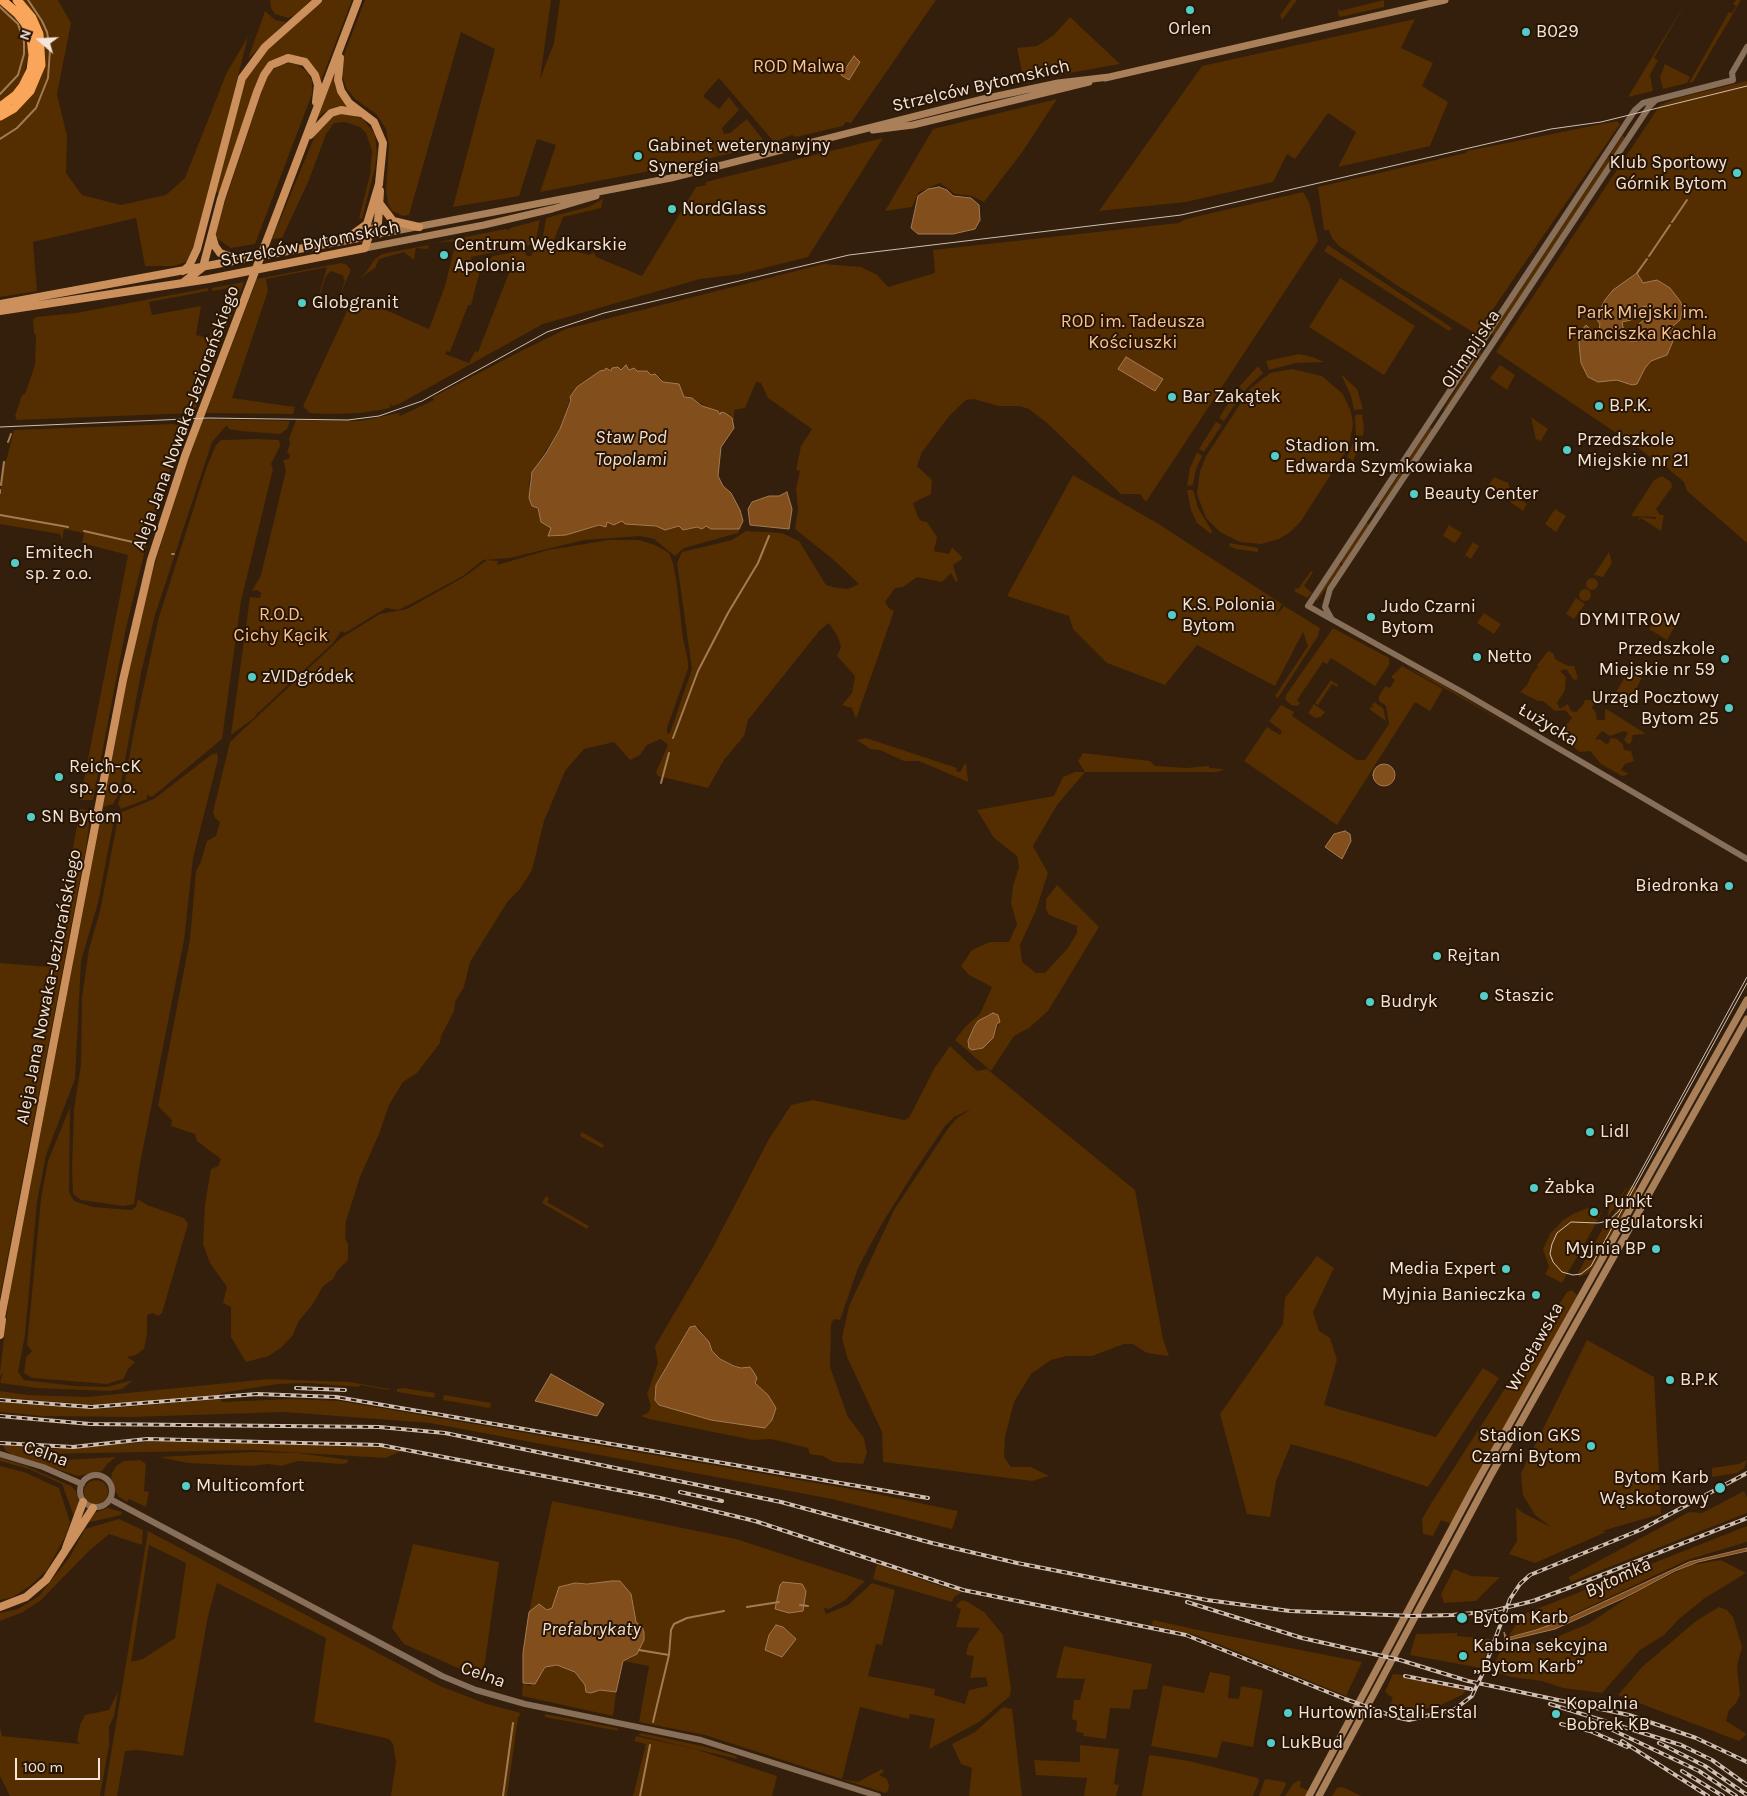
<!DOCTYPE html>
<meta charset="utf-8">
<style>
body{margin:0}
#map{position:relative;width:1747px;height:1796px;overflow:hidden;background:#331f0c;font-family:Karla,sans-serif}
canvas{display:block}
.north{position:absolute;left:15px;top:15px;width:50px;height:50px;-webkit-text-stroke:4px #291504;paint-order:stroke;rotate:289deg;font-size:14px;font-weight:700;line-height:20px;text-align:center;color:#f3e5da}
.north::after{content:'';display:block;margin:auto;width:18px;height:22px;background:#f3e5da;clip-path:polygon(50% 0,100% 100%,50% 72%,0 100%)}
.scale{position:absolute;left:15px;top:1758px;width:85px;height:22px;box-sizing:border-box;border:2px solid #f3e5da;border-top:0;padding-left:6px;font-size:15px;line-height:18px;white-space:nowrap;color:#f3e5da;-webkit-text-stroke:4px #291504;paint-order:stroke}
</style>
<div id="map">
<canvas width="1747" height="1796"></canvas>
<div class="north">N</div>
<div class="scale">100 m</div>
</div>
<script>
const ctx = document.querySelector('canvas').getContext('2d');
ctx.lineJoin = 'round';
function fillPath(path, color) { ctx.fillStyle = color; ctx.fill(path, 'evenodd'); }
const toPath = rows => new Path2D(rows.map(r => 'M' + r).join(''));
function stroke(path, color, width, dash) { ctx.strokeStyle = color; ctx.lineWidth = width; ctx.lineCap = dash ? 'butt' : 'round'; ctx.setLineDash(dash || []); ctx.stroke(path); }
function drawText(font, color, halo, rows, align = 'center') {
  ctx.font = font + ' Karla,sans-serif'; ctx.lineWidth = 4; ctx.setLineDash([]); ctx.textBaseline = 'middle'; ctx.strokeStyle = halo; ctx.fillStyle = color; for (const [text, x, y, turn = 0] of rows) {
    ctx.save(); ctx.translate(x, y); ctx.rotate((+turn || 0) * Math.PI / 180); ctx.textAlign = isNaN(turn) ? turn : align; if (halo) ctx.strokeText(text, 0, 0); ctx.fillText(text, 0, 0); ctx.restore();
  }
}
fillPath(toPath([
 [21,0,58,0,71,23,57,94,67,136,66,173,82,195,121,205,166,195,185,178,227,72,248,37,194,247,186,262,174,266,145,266,136,218,33,242,37,291,0,297,0,120,15,111,31,96,40,79,45,61,41,31],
 [270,0,313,0,296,15,288,18,275,14,271,8],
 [323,0,352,0,321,81,312,64,301,57,288,55,269,64,220,194,215,192,246,79,265,52],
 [365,0,551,0,540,79,554,43,560,0,936,0,851,123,846,122,843,126,796,137,792,135,774,142,719,78,703,96,719,109,729,97,739,110,722,128,724,134,730,133,747,119,767,145,676,166,540,192,556,145,537,139,519,196,453,207,495,49,461,32,409,215,403,216,392,211,388,204,386,190,389,146,386,129,376,114,355,99,346,88,343,78,341,66,345,52],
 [1291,0,1297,0,1282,20,1280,15],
 [1384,0,1384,7,1340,17,1338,14,1339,7,1340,11],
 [1687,0,1654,58,1658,60,1650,75,1653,91,1628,97],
 [1736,0,1741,0,1693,82,1689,83,1729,12,1732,13,1736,6,1733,4],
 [0,3,18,20,24,29,29,53,23,78,10,95,0,102],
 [265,11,275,20,286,22,248,59],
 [1070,17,1120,64,1024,81,1017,48,1037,46,1054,35],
 [1415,19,1401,48,1433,63,1422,86,1448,102,1430,146,1338,167,1356,132,1328,113,1295,159,1287,154,1273,182,1186,202,1099,211,1202,66],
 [290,63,298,65,307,72,312,81,312,94,255,244,231,248,216,238,216,229,265,81,271,71,280,65],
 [1665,64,1690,77,1687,83,1663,89,1660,77],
 [333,72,335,86,350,107,339,107,326,111,316,119],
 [1747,81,1747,543,1687,491,1684,482,1660,462,1658,464,1640,449,1496,352,1660,105,1678,98],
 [1057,99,1023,151,984,202,972,196,955,194,940,183,919,192,912,207,885,211,933,129],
 [340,113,362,118,375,134,377,153,375,168,362,219,359,218,370,175,372,151,366,133,360,127,345,122,334,123,326,134,309,180,282,238,272,239,319,126,329,116],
 [1617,121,1620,124,1476,334,1401,288,1339,246,1332,238,1329,230,1324,230,1318,187,1466,153,1467,151],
 [1623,135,1625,140,1494,336,1491,333],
 [883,138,808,257,740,274,700,279,543,324,399,404,393,406,389,403,391,407,385,409,361,413,326,414,310,413,303,406,354,296,429,329,445,286,456,241,434,243,506,229,509,230,510,228,540,220,535,244,471,257,472,264,482,263,476,286,471,305,468,305,450,352,447,351,445,354,469,363,475,351,478,352,509,273,505,272,506,268,491,263,489,262,490,259,493,256,521,251,525,252,527,256,531,256,533,252,541,247,546,218,588,207,603,199,601,208,563,217,552,245,589,255,594,252,596,257,642,276,696,187,706,185,706,182,721,178],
 [1303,192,1309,202,1318,241,1146,502,1140,494,1121,494,1047,423,1029,409,1019,406,998,406,974,399,966,400,950,415,922,452,917,466,932,480,931,494,913,503,918,517,921,521,927,522,937,537,934,551,949,554,952,547,962,557,961,560,953,565,958,581,956,582,951,573,942,582,917,577,903,587,895,588,885,602,889,608,894,611,856,719,852,708,842,705,852,693,855,676,837,656,841,647,838,637,829,623,820,630,748,720,744,736,724,760,708,788,658,776,656,772,668,745,661,739,647,745,640,755,630,760,614,742,584,749,565,771,544,821,532,870,520,889,508,901,470,962,464,987,455,1002,454,1011,441,1036,440,1043,417,1073,403,1082,389,1105,379,1134,360,1177,346,1221,345,1238,348,1244,348,1260,337,1271,333,1279,323,1286,313,1304,298,1322,293,1335,282,1347,269,1356,246,1362,231,1337,231,1307,223,1303,227,1287,210,1263,203,1244,205,1204,211,1169,218,1166,221,1159,197,1141,195,1134,171,1126,172,1120,158,1106,190,939,196,871,200,864,207,841,216,836,220,822,215,818,213,812,230,742,341,638,380,614,407,609,464,577,487,560,498,561,497,565,548,550,609,540,639,540,655,545,669,553,673,563,677,585,683,638,688,661,688,669,667,728,667,734,670,733,692,669,677,563,682,552,732,540,746,531,782,533,799,541,826,585,837,588,848,589,859,584,835,561,795,529,798,509,796,489,800,471,796,470,801,446,812,429,768,398,761,383,756,382,745,408,734,410,734,422,732,418,702,406,702,404,692,398,684,397,680,385,662,382,662,379,655,374,651,375,644,370,637,371,634,368,629,370,627,366,621,370,618,367,612,368,611,371,600,371,580,385,569,402,560,429,533,470,529,481,531,504,538,509,542,519,541,522,551,528,551,537,599,525,606,527,607,522,616,525,622,521,636,525,656,526,665,530,679,526,683,530,697,527,701,529,706,526,711,529,739,529,742,526,738,533,684,548,675,556,654,539,640,536,584,540,510,558,483,560,463,576,411,604,398,610,386,608,345,633,341,631,333,643,258,713,257,710,257,714,254,718,231,735,250,597,260,598,261,593,257,590,252,591,261,575,286,470,283,460,289,459,290,455,287,452,290,444,289,439,296,420,360,421,399,413,400,416,434,400,433,397,521,351,566,329,824,264,861,267,877,275,888,287,935,273,933,250,1178,223,1186,219],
 [429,245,428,249,416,248,414,260,404,252,379,259,375,268,360,278,367,271,374,260,382,254],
 [1328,245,1452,328,1449,331,1324,251],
 [341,263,346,264,351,270,340,295,345,280,343,279,344,276,331,271,326,276,315,309,327,267,266,279,268,291,232,398,295,407,293,414,206,413,257,279],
 [1340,278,1415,326,1384,375,1309,327],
 [244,282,194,413,17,420,15,416,22,395,25,394,35,365,36,336,34,333,33,320,36,317,76,313,208,288,208,291,149,302,152,315,201,306,196,335,209,338,215,321,219,319,229,288,212,291,212,288],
 [1480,352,1482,355,1446,409,1443,410],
 [1299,354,1312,357,1324,362,1296,363,1269,370,1266,361],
 [1500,365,1515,375,1507,390,1490,378],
 [1258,366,1263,373,1244,391,1239,387],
 [1292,369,1322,376,1343,394,1351,412,1353,424,1349,446,1301,521,1289,533,1279,539,1261,544,1240,542,1220,532,1206,518,1197,494,1200,471,1206,456,1250,389,1270,373],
 [1341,374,1357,389,1363,409,1354,410,1351,396],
 [1236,391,1242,394,1224,421,1219,418],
 [1362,414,1364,428,1363,436,1356,435,1355,415],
 [1531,417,1548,429,1540,442,1538,439,1536,440],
 [203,419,290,421,287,429,280,434,240,431,229,429,227,425,212,442,155,615,141,673,119,793,113,804,103,807,131,657,151,577,180,481],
 [1216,422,1222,425,1204,452,1199,449],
 [173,424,185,427,150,530,126,628,93,800,80,800,128,555,82,543,84,533,64,529,62,540,60,534,0,524,0,489,2,486,0,483,3,461,6,461,14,430],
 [1430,427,1433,429,1381,507,1377,508],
 [257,439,279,440,280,446,271,464,273,469,241,601,222,739,152,797,147,795,147,799,121,809,118,804,124,787,133,736,159,617,207,466,216,445,221,440],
 [1355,439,1362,440,1353,461,1347,457],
 [1197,452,1202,456,1196,469,1193,485,1187,486,1190,468],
 [1073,475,1157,523,1282,604,1275,617,1284,606,1320,628,1318,636,1278,698,1275,696,1308,646,1303,632,1275,686,1197,645,1165,685,1107,663,1073,629,1069,616,1007,596],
 [1662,476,1671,482,1672,487,1656,509,1660,515,1664,515,1661,531,1641,518,1636,522,1640,517,1656,519,1656,517,1631,516,1654,480],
 [1494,477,1508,483,1510,489,1506,494,1500,496,1494,491,1490,492,1486,489],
 [1187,490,1193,490,1198,508,1212,531,1211,534,1197,523,1191,510],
 [1515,496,1527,504,1523,511,1510,502],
 [1555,509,1566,516,1556,532,1545,524],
 [1366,523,1369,524,1369,526,1343,564,1340,562],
 [1450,523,1450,526,1462,533,1455,543,1443,536],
 [1473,542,1479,546,1471,559,1465,555],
 [1230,543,1258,548,1258,552,1236,549,1229,546],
 [1609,552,1612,563,1603,577,1594,575],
 [1339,564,1342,566,1317,601,1316,599],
 [1311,571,1313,572,1304,586,1312,593,1307,598,1294,591,1296,588,1298,589],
 '1586 584a6 6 0 1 1 12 0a6 6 0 1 1-12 0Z',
 '1579 595a6 6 0 1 1 12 0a6 6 0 1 1-12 0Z',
 [1576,598,1585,604,1574,619,1566,614],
 [1660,610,1678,621,1667,640,1649,629],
 [1484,613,1501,624,1494,634,1477,623],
 [1333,628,1389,658,1389,665,1375,686,1331,658,1327,664,1323,662,1299,697,1297,700,1300,703,1298,706,1291,705,1285,699,1286,695],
 [1548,651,1554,654,1555,659,1568,666,1574,666,1578,679,1574,680,1566,669,1560,671,1566,677,1565,690,1557,703,1560,709,1568,704,1571,711,1576,712,1583,705,1585,700,1591,700,1594,703,1592,708,1596,713,1597,720,1605,720,1605,709,1608,710,1646,734,1633,735,1631,743,1628,744,1624,740,1628,733,1624,731,1610,736,1602,731,1596,738,1596,740,1600,739,1606,744,1609,743,1610,738,1617,739,1623,745,1624,750,1631,751,1634,761,1625,764,1621,770,1627,773,1627,775,1622,776,1601,764,1590,751,1580,752,1561,738,1563,729,1572,718,1565,710,1555,711,1543,701,1538,701,1520,692,1527,685,1532,674,1538,667,1537,665],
 [1402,666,1443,689,1430,711,1415,702,1337,825,1244,761,1267,727,1280,735,1282,731,1269,721,1281,705,1294,712,1292,716,1357,760,1365,760,1389,724,1386,706,1379,701,1379,696,1385,686,1390,688,1395,680,1391,677],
 [1405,666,1436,681,1521,732,1467,701],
 [1629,670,1642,678,1626,707,1612,699],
 [1331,680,1338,685,1337,687,1332,684,1318,705,1315,703],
 [1374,702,1383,708,1386,721,1369,709,1371,707,1374,708,1372,706],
 [1314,704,1325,712,1321,717,1315,718,1308,713],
 [866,738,957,768,956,771,960,772,966,762,968,782,919,761,904,761,880,750,870,749,857,740],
 [217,753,218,759,193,858,184,940,139,1169,134,1204,123,1206,81,1200,73,1194,72,1168,74,1109,81,1065,82,997,89,949,100,911,118,818,122,812,154,799,211,755],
 [1083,753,1150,761,1155,766,1186,768,1209,766,1209,768,1224,769,1218,772,1085,772,1057,805,1033,846,1048,873,1036,910,1020,945,1022,962,1036,973,1045,973,1068,948,1077,933,1077,926,1049,915,1046,909,1046,899,1057,885,1099,927,1048,1011,1029,1028,1014,1036,991,1071,955,1040,965,1027,980,1014,992,987,969,975,961,966,972,950,990,942,1009,942,1017,924,1011,903,1013,886,1019,867,1017,856,994,838,977,810,1054,796,1063,777,1075,772,1085,772,1078,761],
 [988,1015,998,1015,1000,1022,993,1038,987,1045,977,1050,968,1041,973,1027],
 [80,809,91,811,86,848,0,1297,0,963,50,967,61,899,72,853],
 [102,812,111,816,113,825,98,903,81,961,75,1079,46,1155,37,1202,25,1335,18,1372,24,1380,75,1386,107,1387,133,1380,122,1389,110,1391,37,1388,0,1383,3,1372,0,1377,0,1373,9,1297],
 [950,1046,977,1071,987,1069,1135,1190,1163,1339,1169,1356,1147,1353,1133,1344,1124,1344,1092,1356,1067,1356,1051,1360,1031,1374,1014,1402,1005,1437,1004,1457,1011,1467,1031,1467,1049,1476,1032,1481,883,1462,882,1432,847,1357,842,1338,849,1306,894,1210,947,1130,956,1119,971,1109,954,1117,945,1126,914,1172,880,1227,858,1268,840,1320,834,1319,831,1324,830,1367,848,1417,864,1438,867,1453,863,1464,834,1462,823,1456,810,1454,808,1448,771,1439,753,1440,649,1419,641,1416,648,1413,651,1406,647,1394,658,1363,655,1346,712,1249,769,1139,791,1105,813,1100,904,1120,909,1118,934,1069],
 [690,1327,698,1327,709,1342,712,1351,720,1359,741,1368,750,1367,755,1383,768,1395,776,1408,765,1427,711,1420,659,1405,656,1385],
 [70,1107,69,1192,74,1201,93,1207,131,1210,136,1207,138,1199,147,1205,184,1218,188,1224,162,1313,158,1316,153,1313,147,1315,147,1334,144,1349,136,1355,127,1357,135,1362,128,1369,123,1379,107,1384,32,1378,24,1373,26,1357,32,1351,27,1345,41,1199,48,1161],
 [582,1132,604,1145,602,1148,580,1136],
 [1628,1185,1626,1190,1608,1217,1609,1205,1618,1199],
 [1631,1185,1636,1187,1637,1191,1591,1272,1579,1277,1578,1273,1608,1219,1612,1217],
 [546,1196,549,1198,547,1202,589,1226,587,1229,542,1203],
 [1598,1207,1601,1213,1599,1218,1594,1216,1596,1211,1594,1210,1588,1215,1598,1220,1562,1283,1545,1274,1549,1267,1543,1249,1550,1234,1563,1220,1573,1214,1587,1208],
 [1317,1256,1334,1268,1313,1312,1319,1331,1330,1338,1337,1360,1324,1405,1436,1437,1483,1368,1499,1378,1428,1487,1344,1459,1291,1444,1276,1481,1270,1517,1247,1514,1220,1414,1283,1324,1285,1298],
 [1572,1290,1577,1295,1576,1298,1451,1524,1441,1520,1433,1536,1423,1534,1422,1519,1432,1502,1567,1292],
 [1587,1340,1654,1377,1661,1514,1602,1531,1606,1532,1535,1563,1509,1554,1517,1541,1516,1507,1523,1513,1551,1527,1535,1515,1523,1495,1521,1473],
 [268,1379,349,1382,390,1389,389,1390,360,1385,359,1387,307,1383,278,1384,221,1393,221,1396,109,1404,75,1405,75,1403,0,1398,0,1391,28,1395,87,1397],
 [403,1388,435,1393,434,1398,397,1392,397,1389],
 [444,1395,491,1403,490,1408,443,1400],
 [221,1399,222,1402,292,1399,340,1401,857,1490,958,1511,952,1529,832,1499,430,1423,284,1412,131,1417,42,1416,0,1412,0,1402,99,1409],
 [162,1441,366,1446,404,1450,385,1458,253,1450,41,1454,35,1456,50,1461,116,1457,108,1463,102,1471,78,1476,13,1455,6,1451,3,1445,53,1449],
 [254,1452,298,1453,349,1460,347,1463,342,1464,298,1461,281,1466,268,1464,251,1466,188,1463,159,1457],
 [0,1458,26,1466,71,1486,76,1491,80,1506,74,1516,62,1484,29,1469,0,1461],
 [1747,1460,1744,1468,1737,1473,1712,1477,1712,1468,1739,1464],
 [124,1461,140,1460,146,1464,144,1491,149,1492,146,1507,129,1499,127,1502,119,1497,115,1491,111,1479,112,1473,116,1466],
 [0,1466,24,1472,59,1488,70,1522,66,1535,47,1570,30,1586,13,1597,0,1600],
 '84 1492a12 12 0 1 1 24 0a12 12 0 1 1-24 0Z',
 [1744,1491,1747,1497,1747,1513,1571,1582,1569,1577,1689,1512,1702,1513],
 [552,1501,736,1539,865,1581,844,1601,829,1609,824,1608,826,1614,848,1605,872,1583,895,1590,882,1645,876,1644,868,1676,935,1689,934,1695,965,1704,969,1690,988,1686,986,1677,970,1678,974,1656,966,1655,968,1645,980,1628,956,1627,961,1609,956,1607,957,1604,962,1600,966,1601,984,1612,1003,1635,1011,1688,1010,1696,979,1722,929,1749,935,1719,910,1714,909,1719,860,1707,842,1779,858,1782,882,1769,884,1772,879,1775,887,1779,889,1786,888,1791,885,1793,705,1735,639,1722,649,1666,623,1661,632,1658,639,1650,644,1632,639,1625,598,1583,575,1583,559,1587,552,1608,547,1610,543,1606,529,1612],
 [108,1508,122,1512,121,1515,86,1523,91,1514],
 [119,1519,143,1530,142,1545,109,1534,88,1552,41,1600,23,1612,0,1621,0,1613,18,1609,39,1596,69,1558,85,1529],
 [1747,1526,1747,1542,1687,1560,1551,1625,1518,1635,1509,1635,1524,1614],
 [148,1531,440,1686,487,1704,521,1713,518,1718,507,1796,391,1796,396,1762,393,1744,389,1739,314,1722,326,1638,217,1583,208,1616,183,1756,137,1750,125,1751,117,1796,104,1796],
 [149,1545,186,1563,175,1638,143,1659,131,1662],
 [413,1544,499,1562,485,1662,478,1677,404,1644,392,1628],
 [1721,1560,1746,1573,1705,1598,1679,1619,1664,1635,1640,1650,1602,1693,1563,1688,1542,1681,1512,1677,1498,1673,1493,1666,1503,1646,1542,1643,1588,1624,1636,1592,1691,1565],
 [877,1564,943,1587,962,1592,954,1597,952,1602,873,1579],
 [1454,1569,1471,1576,1500,1577,1476,1601,1444,1603,1441,1594],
 [1719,1607,1727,1610,1733,1617,1742,1647,1737,1666,1740,1695,1736,1703,1729,1710,1726,1721,1747,1734,1739,1741,1618,1695,1642,1667,1696,1621],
 [1153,1620,1203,1631,1362,1662,1346,1696,1196,1635,1152,1625],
 [1457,1633,1457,1636,1491,1639,1481,1668,1410,1655,1416,1634],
 [1064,1646,1152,1664,1147,1689,1133,1690,1130,1709,1110,1708,1106,1739,1083,1736,1084,1733,1076,1732,1077,1721,1072,1719,1074,1700,1080,1700,1085,1679,1056,1678],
 [547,1665,557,1665,575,1672,591,1693,600,1690,616,1692,613,1716,522,1696,523,1683,530,1686],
 [1210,1672,1230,1676,1228,1698,1239,1699,1241,1686,1263,1690,1253,1747,1222,1741,1217,1758,1151,1746,1163,1685,1204,1693],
 [1393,1674,1413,1676,1466,1691,1462,1695,1434,1708,1403,1709,1390,1704,1393,1698,1385,1692],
 [118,1692,114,1716,109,1727,109,1745,100,1796,10,1796,0,1776,0,1728,2,1736,80,1744,77,1741,80,1725,85,1715,109,1710],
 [1003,1707,1012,1709,1022,1796,969,1796,972,1768,961,1764,952,1744,975,1732],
 [545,1714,617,1728,619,1731,545,1717],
 [641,1733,702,1746,736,1756,737,1759,638,1735],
 [636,1736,695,1749,777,1776,772,1796,633,1796,646,1744,634,1741],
 [1080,1745,1119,1749,1114,1784,1119,1785,1116,1796,1084,1796,1087,1778,1036,1775,1034,1760,1080,1762],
 [1151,1755,1189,1761,1258,1778,1259,1781,1253,1796,1142,1796,1149,1756],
 [1265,1779,1285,1782,1286,1785,1280,1796,1259,1796],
 [1299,1780,1301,1782,1300,1787,1309,1791,1306,1796,1285,1796,1293,1784],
 [1341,1787,1345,1788,1361,1796,1332,1796,1337,1788]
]), '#542d01');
const water = toPath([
 [854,56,860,62,849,80,841,75,854,56],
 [939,187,947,190,953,196,971,198,979,205,980,220,975,229,953,234,918,234,911,228,918,196,928,189,939,187],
 [1637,273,1643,283,1657,280,1670,288,1680,301,1683,308,1680,320,1672,327,1675,336,1673,341,1667,355,1651,361,1645,368,1637,384,1632,385,1617,380,1598,382,1588,377,1581,363,1579,343,1582,330,1586,325,1594,333,1599,330,1600,324,1596,318,1605,300,1613,290,1637,273],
 [1647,306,1652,313,1639,324,1637,341,1630,341,1625,336,1622,322,1631,320,1642,307,1647,306],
 [1126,357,1163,379,1155,391,1118,369,1126,357],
 [626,365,629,370,634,368,637,371,647,371,651,375,655,374,663,382,679,384,684,397,692,398,702,406,718,411,720,415,721,412,725,413,732,418,734,428,721,447,718,476,723,486,731,493,740,510,743,521,739,529,711,529,706,526,702,529,697,527,683,530,679,526,665,530,656,526,625,524,622,521,614,525,607,522,606,527,599,525,566,535,548,536,551,528,541,522,538,508,532,506,529,498,532,472,546,453,560,429,571,400,570,397,577,387,600,371,605,370,606,368,611,371,612,368,618,367,621,370,626,365],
 [787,492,792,509,789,529,750,525,748,509,752,502,769,496,779,496,787,492],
 '1373 775a11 11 0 1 1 22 0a11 11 0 1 1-22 0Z',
 [1345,831,1350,834,1351,841,1342,859,1325,847,1334,834,1345,831],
 [993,1013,998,1015,1000,1022,997,1024,993,1038,983,1048,972,1050,969,1048,968,1041,974,1027,978,1021,993,1013],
 [695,1326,709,1342,712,1351,720,1359,734,1366,741,1368,750,1367,753,1371,757,1378,755,1383,768,1395,776,1408,772,1420,765,1428,711,1420,659,1405,655,1400,656,1385,690,1327,695,1326],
 [551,1374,604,1404,597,1416,535,1401,551,1374],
 [1747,1548,1747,1551,1698,1562,1675,1571,1624,1598,1555,1629,1505,1641,1504,1632,1507,1638,1536,1630,1569,1618,1689,1562,1747,1548],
 [612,1581,620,1581,631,1594,636,1622,642,1627,644,1632,644,1640,637,1654,623,1661,616,1692,600,1690,591,1693,586,1692,585,1685,575,1672,557,1665,545,1667,535,1684,523,1683,523,1653,529,1612,539,1604,547,1610,552,1608,559,1587,575,1583,587,1584,612,1581],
 [783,1582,802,1584,806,1591,803,1611,789,1613,775,1609,780,1585,783,1582],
 [776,1625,783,1627,796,1639,782,1657,765,1650,769,1635,776,1625]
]);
fillPath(water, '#814e1c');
stroke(water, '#a37b55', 1);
stroke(toPath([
 [0,7,18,24,24,42,24,54,18,75,0,94],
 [0,139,17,128,36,108,48,78,50,50,47,32,42,21,28,0],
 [1672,222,1687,200],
 [1649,256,1670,225],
 [1637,273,1647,259],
 [8,442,11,434],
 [1,485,4,462],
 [0,493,0,490],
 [0,515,68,527],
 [84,531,137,543],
 [172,554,174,554],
 [673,738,698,671,728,613,758,563,769,536],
 [661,783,669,753],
 [800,1605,808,1606],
 [747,1607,779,1602],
 [639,1650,669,1655],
 [653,1722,669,1655,671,1630,674,1624,687,1618,724,1611],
 [503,1796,513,1723],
 [640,1796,650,1745]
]), '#a37b55', 2);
stroke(toPath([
 [1747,47,1732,73,1733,80,1643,103,1635,110,1308,606,1464,693,1747,859],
 [1331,618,1325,607,1330,589,1649,107,1656,100],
 [0,1454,43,1467,82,1484],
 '80 1491a16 16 0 1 1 32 0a16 16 0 1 1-32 0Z',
 [110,1499,442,1676,476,1690,525,1704,701,1740,878,1796]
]), '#876f5a', 6);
stroke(toPath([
 [1105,78,1445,0],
 [873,130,913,125,1089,82],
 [369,236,671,178,983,99,1058,83,1109,77],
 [365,248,484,225,552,209,596,196],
 [1309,1796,1473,1489,1747,1000],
 [1319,1796,1491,1475,1747,1019]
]), '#a9805a', 7);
stroke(toPath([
 [310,135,331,113,341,110,361,113],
 [380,204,393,221,419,227],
 [212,236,215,246,220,253,240,260],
 [369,236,378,223,380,191],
 [349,237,367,224],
 [183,271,189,266,197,249,242,78,265,47,318,0],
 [184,282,203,267,221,199,257,92,264,75,271,65,288,58,305,62,315,75,318,85,316,102],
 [0,304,369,236],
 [0,311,209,279,365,248,369,236,367,224,379,184,383,143,374,122,349,103,341,91,338,80,340,58],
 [0,1323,123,680,151,560,185,456,358,0],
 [0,1335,2,1320],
 [66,1548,83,1502],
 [0,1607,26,1597,46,1580,93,1508]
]), '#cb905b', 8);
stroke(toPath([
 [0,107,16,95,23,86,31,70,33,55,31,37,25,23,17,13,2,0],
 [0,116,14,108,30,91,41,65,39,34,32,18,17,0]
]), '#f9a65b', 9);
stroke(toPath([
 [0,427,208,418,348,420,379,416,422,401,547,332,604,313,849,255,1181,215,1551,129,1601,122,1747,86],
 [1747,977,1619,1211,1608,1221,1598,1223,1571,1222,1557,1233,1552,1244,1550,1254,1553,1262,1562,1272,1573,1275,1581,1274,1591,1266,1747,983]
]), '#cfbfb3', 1);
const rail = toPath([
 [296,1388,345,1390],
 [0,1400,91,1407,257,1394,336,1397,928,1498],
 [0,1416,90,1424,379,1427,445,1433,781,1502,932,1543,1017,1563,1207,1600,1290,1611,1412,1616,1453,1615,1492,1611,1533,1601,1571,1587,1747,1518],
 [0,1443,73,1447,147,1439,380,1445,660,1498,755,1521,963,1590,1186,1635,1345,1699,1395,1717,1409,1720,1455,1709,1472,1696,1481,1677,1510,1599,1520,1584,1530,1575,1640,1530,1747,1473],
 [680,1492,722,1501],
 [1187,1602,1302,1638,1400,1660,1468,1681,1629,1715,1696,1738,1747,1762],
 [1405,1676,1471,1689],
 [1550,1704,1681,1745,1712,1760,1747,1785],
 [1561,1724,1590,1731,1627,1747],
 [1604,1726,1699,1771,1736,1796],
 [1622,1741,1708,1796],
 [1659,1743,1705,1766,1747,1795],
 [1682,1771,1723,1796]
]);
stroke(rail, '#cfbfb3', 4);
stroke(rail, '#291504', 2, [5.5]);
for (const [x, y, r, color] of [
 [1190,10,5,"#54cdc8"],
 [1526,32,5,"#54cdc8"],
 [638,156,5,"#54cdc8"],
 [1737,173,5,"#54cdc8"],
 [672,209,5,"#54cdc8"],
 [444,255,5,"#54cdc8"],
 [302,303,5,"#54cdc8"],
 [1172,397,5,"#54cdc8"],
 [1599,406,5,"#54cdc8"],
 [1567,450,5,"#54cdc8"],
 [1275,456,5,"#54cdc8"],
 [1414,494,5,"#54cdc8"],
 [15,563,5,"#54cdc8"],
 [1172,615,5,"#54cdc8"],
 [1371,617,5,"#54cdc8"],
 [1477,657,5,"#54cdc8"],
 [1725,659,5,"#54cdc8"],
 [252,677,5,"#54cdc8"],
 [1729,708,5,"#54cdc8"],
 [59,777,5,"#54cdc8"],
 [31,817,5,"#54cdc8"],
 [1729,886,5,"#54cdc8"],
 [1437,956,5,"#54cdc8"],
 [1484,996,5,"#54cdc8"],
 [1370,1002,5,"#54cdc8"],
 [1590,1132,5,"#54cdc8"],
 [1534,1188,5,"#54cdc8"],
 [1594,1212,5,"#54cdc8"],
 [1656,1249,5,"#54cdc8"],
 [1506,1269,5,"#54cdc8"],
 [1536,1295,5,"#54cdc8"],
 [1670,1380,5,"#54cdc8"],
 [1591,1446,5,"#54cdc8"],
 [186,1486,5,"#54cdc8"],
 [1720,1488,6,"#54cdc8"],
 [1462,1618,6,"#54cdc8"],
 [1463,1656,5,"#54cdc8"],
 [1288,1713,5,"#54cdc8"],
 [1556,1714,5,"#54cdc8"],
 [1271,1743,5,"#54cdc8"]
]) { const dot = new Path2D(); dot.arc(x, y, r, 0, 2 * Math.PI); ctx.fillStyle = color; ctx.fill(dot); stroke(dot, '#291504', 2); }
drawText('18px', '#f3e5da', '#291504', [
 ["Orlen",1190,29,"center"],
 ["B029",1536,32],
 ["Gabinet weterynaryjny",648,146],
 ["Synergia",648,167],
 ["Klub Sportowy",1727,163,"right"],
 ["Górnik Bytom",1727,184,"right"],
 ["NordGlass",682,209],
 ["Centrum Wędkarskie",454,245],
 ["Apolonia",454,266],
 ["Globgranit",312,303],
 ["Bar Zakątek",1182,397],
 ["B.P.K.",1609,406],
 ["Przedszkole",1577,440],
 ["Miejskie nr 21",1577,461],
 ["Stadion im.",1285,446],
 ["Edwarda Szymkowiaka",1285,467],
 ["Beauty Center",1424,494],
 ["Emitech",25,553],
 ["sp. z o.o.",25,574],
 ["K.S. Polonia",1182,605],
 ["Bytom",1182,626],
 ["Judo Czarni",1381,607],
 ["Bytom",1381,628],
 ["Przedszkole",1715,649,"right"],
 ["Miejskie nr 59",1715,670,"right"],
 ["Netto",1487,657],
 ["zVIDgródek",262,677],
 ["Urząd Pocztowy",1719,698,"right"],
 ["Bytom 25",1719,719,"right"],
 ["Reich-cK",69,767],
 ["sp. z o.o.",69,788],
 ["SN Bytom",41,817],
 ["Biedronka",1719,886,"right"],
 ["Rejtan",1447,956],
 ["Staszic",1494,996],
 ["Budryk",1380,1002],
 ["Lidl",1600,1132],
 ["Żabka",1544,1188],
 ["Punkt",1604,1202],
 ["regulatorski",1604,1223],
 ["Myjnia BP",1646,1249,"right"],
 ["Media Expert",1496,1269,"right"],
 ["Myjnia Banieczka",1526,1295,"right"],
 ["B.P.K",1680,1380],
 ["Stadion GKS",1581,1436,"right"],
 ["Czarni Bytom",1581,1457,"right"],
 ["Bytom Karb",1709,1478,"right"],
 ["Wąskotorowy",1709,1499,"right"],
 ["Multicomfort",196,1486],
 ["Bytom Karb",1473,1618],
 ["Kabina sekcyjna",1473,1646],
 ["„Bytom Karb”",1473,1667],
 ["Kopalnia",1566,1704],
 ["Bobrek KB",1566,1725],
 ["Hurtownia Stali Erstal",1298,1713],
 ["LukBud",1281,1743]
], 'left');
drawText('18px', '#f9c293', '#291504', [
 ["ROD Malwa",799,67],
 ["Park Miejski im.",1642,313],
 ["Franciszka Kachla",1642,334],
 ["ROD im. Tadeusza",1133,322],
 ["Kościuszki",1133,343],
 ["R.O.D.",281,615],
 ["Cichy Kącik",281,636]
]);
drawText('18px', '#f3e5da', '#291504', [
 ["Strzelców Bytomskich",981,86,-13],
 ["Strzelców Bytomskich",310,244,-11],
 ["Olimpijska",1471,349,-56],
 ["Aleja Jana Nowaka-Jeziorańskiego",186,418,-70],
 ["Łużycka",1548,725,31],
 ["Aleja Jana Nowaka-Jeziorańskiego",49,987,-79],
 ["Wrocławska",1535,1347,-61],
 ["Celna",46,1454,20],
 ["Celna",483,1675,20]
]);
drawText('italic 19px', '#f4e0d1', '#291504', [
 ["Staw Pod",631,438],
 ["Topolami",631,460],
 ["Bytomka",1618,1578,-25],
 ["Prefabrykaty",591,1630]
]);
ctx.letterSpacing = '1px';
drawText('19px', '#f3e5da', '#291504', [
 ["DYMITROW",1630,620]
]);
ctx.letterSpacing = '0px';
</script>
